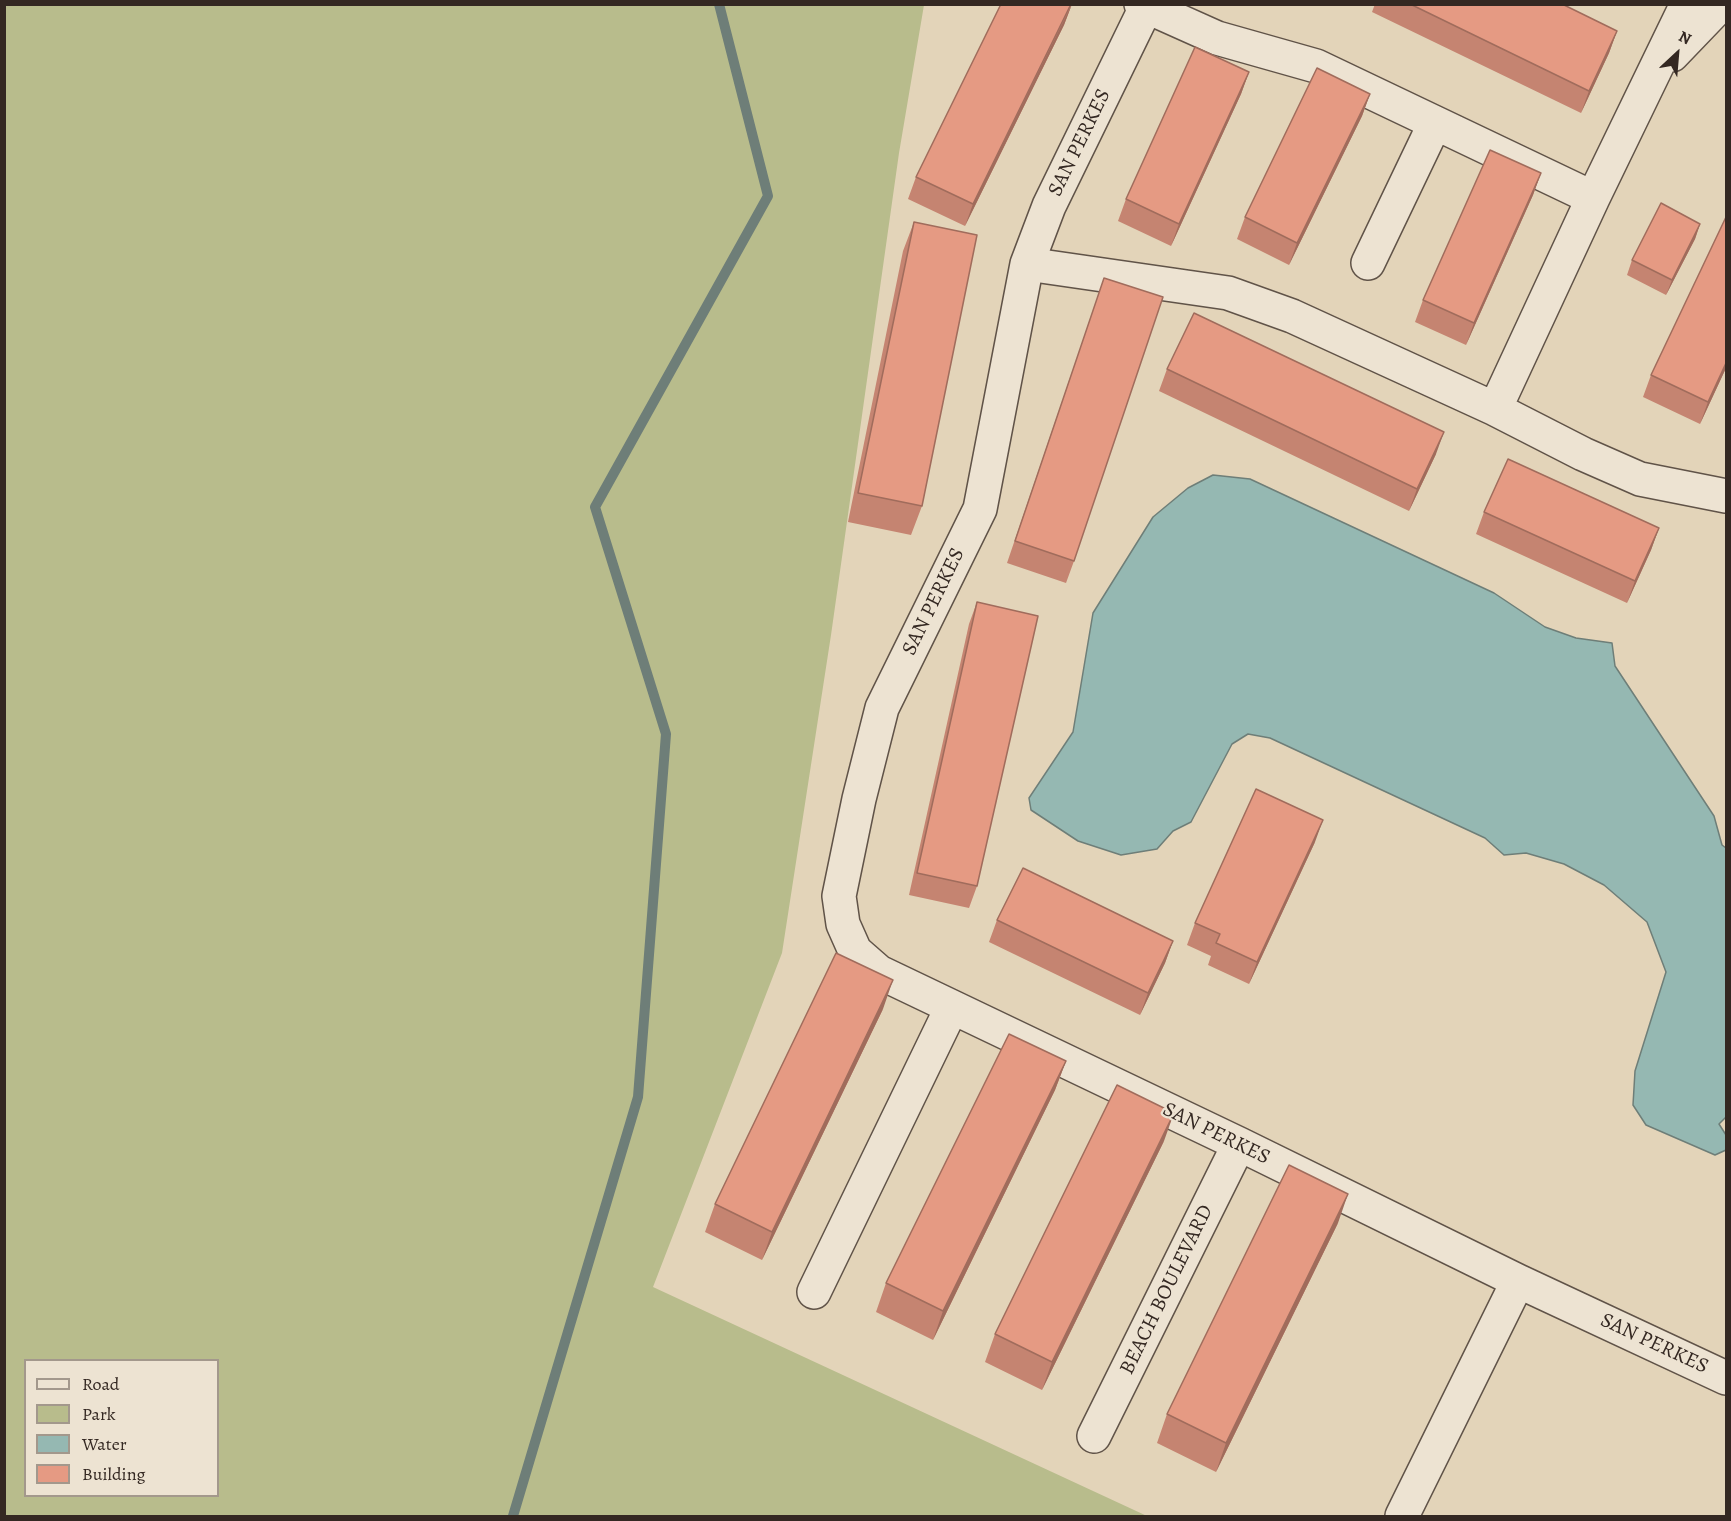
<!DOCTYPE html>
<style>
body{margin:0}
#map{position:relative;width:1731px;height:1521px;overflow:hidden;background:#e3d4b9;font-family:Alegreya,serif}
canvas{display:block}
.frame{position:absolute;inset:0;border:6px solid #342822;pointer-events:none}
.legend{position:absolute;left:24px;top:1359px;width:195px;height:138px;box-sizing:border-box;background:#ede3d2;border:2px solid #a3988c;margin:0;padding:8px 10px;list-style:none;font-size:18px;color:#342822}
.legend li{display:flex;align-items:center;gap:12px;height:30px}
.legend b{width:30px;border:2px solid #a3988c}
.north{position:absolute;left:1647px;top:24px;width:60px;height:60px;-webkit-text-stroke:4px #ede3d2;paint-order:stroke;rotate:26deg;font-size:16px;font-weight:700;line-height:24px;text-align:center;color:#342822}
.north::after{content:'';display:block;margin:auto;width:21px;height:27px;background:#342822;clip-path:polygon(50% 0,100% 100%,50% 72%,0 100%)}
</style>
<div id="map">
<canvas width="1731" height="1521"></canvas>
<div class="frame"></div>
<ul class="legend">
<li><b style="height:8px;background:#ede3d2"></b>Road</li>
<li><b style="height:16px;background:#b8bc8c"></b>Park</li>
<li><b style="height:16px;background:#95b8b2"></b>Water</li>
<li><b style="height:16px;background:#e59a83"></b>Building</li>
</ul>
<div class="north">N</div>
</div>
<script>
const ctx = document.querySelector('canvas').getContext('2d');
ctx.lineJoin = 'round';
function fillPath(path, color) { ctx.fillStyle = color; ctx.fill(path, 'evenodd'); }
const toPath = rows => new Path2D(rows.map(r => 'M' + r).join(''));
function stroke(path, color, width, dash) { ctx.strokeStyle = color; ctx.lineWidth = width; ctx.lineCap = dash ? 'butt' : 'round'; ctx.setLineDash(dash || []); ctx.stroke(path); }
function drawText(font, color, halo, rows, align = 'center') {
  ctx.font = font + ' Alegreya,serif'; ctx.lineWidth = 4.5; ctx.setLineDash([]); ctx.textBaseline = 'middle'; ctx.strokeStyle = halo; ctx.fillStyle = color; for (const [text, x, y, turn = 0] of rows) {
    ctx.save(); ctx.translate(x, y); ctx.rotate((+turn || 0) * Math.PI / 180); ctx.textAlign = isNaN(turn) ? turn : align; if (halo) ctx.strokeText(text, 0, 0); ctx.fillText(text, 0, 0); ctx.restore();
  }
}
fillPath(toPath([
 [5,4,924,5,899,153,831,635,782,953,653,1287,1147,1516,5,1516],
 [26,1360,218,1360,218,1496,26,1496]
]), '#b8bc8c');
const water = toPath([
 [1213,475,1250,479,1494,593,1545,627,1576,638,1612,643,1615,666,1714,816,1722,845,1726,848,1726,1117,1719,1124,1726,1135,1726,1150,1715,1155,1646,1125,1633,1105,1635,1071,1666,972,1647,922,1604,885,1564,864,1526,853,1504,855,1485,838,1270,738,1248,734,1232,744,1191,822,1173,831,1157,849,1121,855,1078,841,1031,810,1029,798,1073,732,1093,613,1153,517,1188,488,1213,475]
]);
fillPath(water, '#95b8b2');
stroke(water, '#6e7e78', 1.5);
stroke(toPath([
 [513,1516,638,1097,666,734,595,507,768,196,719,4]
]), '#6e7e78', 10);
const street = toPath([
 [1141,4,1217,38,1316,66,1593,198],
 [1146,7,1049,206,1027,264,980,509,882,708,859,799,839,896,843,924,855,951,879,972,1239,1144,1518,1281,1726,1378],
 [1672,55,1721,4],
 [1368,263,1435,123],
 [1027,264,1228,293,1292,316,1495,409,1583,454,1640,479,1726,496],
 [1495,409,1593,198,1687,4],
 [814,1292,952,1007],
 [1094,1436,1239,1144],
 [1402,1516,1518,1281]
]);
stroke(street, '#605348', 36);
stroke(street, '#ede3d2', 33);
fillPath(toPath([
 [1072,4,1064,25,965,226,908,199,916,177],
 [1375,4,1562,4,1617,31,1609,53,1581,113,1372,12],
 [1249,72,1241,94,1171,246,1118,221,1126,199],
 [1370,94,1362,116,1289,265,1237,239,1245,217],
 [1541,173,1533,195,1466,345,1415,322,1423,300],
 [914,222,922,506,911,535,848,522,903,251],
 [1700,224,1695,239,1666,295,1627,275,1632,260],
 [1104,278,1074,561,1066,583,1007,563],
 [1726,368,1700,424,1643,397,1651,375],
 [1167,369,1436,454,1409,511,1159,391],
 [1484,512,1659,528,1651,550,1627,603,1476,534],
 [977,602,977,886,969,908,909,895,969,624],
 [1315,842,1249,984,1208,965,1211,956,1187,945,1195,923],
 [997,920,1173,941,1165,963,1140,1015,989,942],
 [883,1009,762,1260,705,1232,715,1204],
 [1066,1061,1055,1090,933,1340,876,1312,886,1283],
 [1164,1141,1042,1390,985,1362,995,1334],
 [1338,1223,1216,1472,1157,1443,1167,1414]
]), '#c58471');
fillPath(toPath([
 [1072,4,1064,25,965,226,973,204],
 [1617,31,1609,53,1581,113,1589,91],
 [1249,72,1241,94,1171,246,1179,224],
 [1370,94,1362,116,1289,265,1297,243],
 [1541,173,1533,195,1466,345,1474,323],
 [1700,224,1695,239,1666,295,1672,280],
 [1726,363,1726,368,1700,424,1708,402],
 [1444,432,1436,454,1409,511,1417,489],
 [1659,528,1651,550,1627,603,1635,581],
 [1323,820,1315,842,1249,984,1257,962],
 [1173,941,1165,963,1140,1015,1148,993],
 [893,980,883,1009,762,1260,772,1232],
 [1066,1061,1055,1090,933,1340,943,1311],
 [1174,1113,1164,1141,1042,1390,1052,1362],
 [1348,1194,1338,1223,1216,1472,1226,1443]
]), '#a06c5c');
const building = toPath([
 [1001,4,1071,4,973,204,916,177,1001,4],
 [1410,4,1562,4,1617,31,1589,91,1410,4],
 [1195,47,1249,72,1179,224,1126,199,1195,47],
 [1317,68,1370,94,1297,243,1245,217,1317,68],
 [1490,150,1541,173,1474,323,1423,300,1490,150],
 [1661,203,1700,224,1672,280,1632,260,1661,203],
 [1726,217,1726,363,1708,402,1651,375,1726,217],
 [914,222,977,235,922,506,858,493,914,222],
 [1104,278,1163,297,1074,561,1015,541,1104,278],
 [1194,313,1444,432,1417,489,1167,369,1194,313],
 [1508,459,1659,528,1635,581,1484,512,1508,459],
 [977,602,1038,616,977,886,917,873,977,602],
 [1256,789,1323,820,1257,962,1216,943,1220,934,1195,923,1256,789],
 [1023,868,1173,941,1148,993,997,920,1023,868],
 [836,953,893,980,772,1232,715,1204,836,953],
 [1009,1034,1066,1061,943,1311,886,1283,1009,1034],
 [1117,1085,1174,1113,1052,1362,995,1334,1117,1085],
 [1289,1165,1348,1194,1226,1443,1167,1414,1289,1165]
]);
fillPath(building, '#e59a83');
stroke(building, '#a06c5c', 1.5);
drawText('21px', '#342822', '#ede3d2', [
 ["SAN PERKES",1080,143,-64],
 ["SAN PERKES",934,602,-64],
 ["SAN PERKES",1216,1134,26],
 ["BEACH BOULEVARD",1167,1290,-64],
 ["SAN PERKES",1654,1344,25]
]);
</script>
